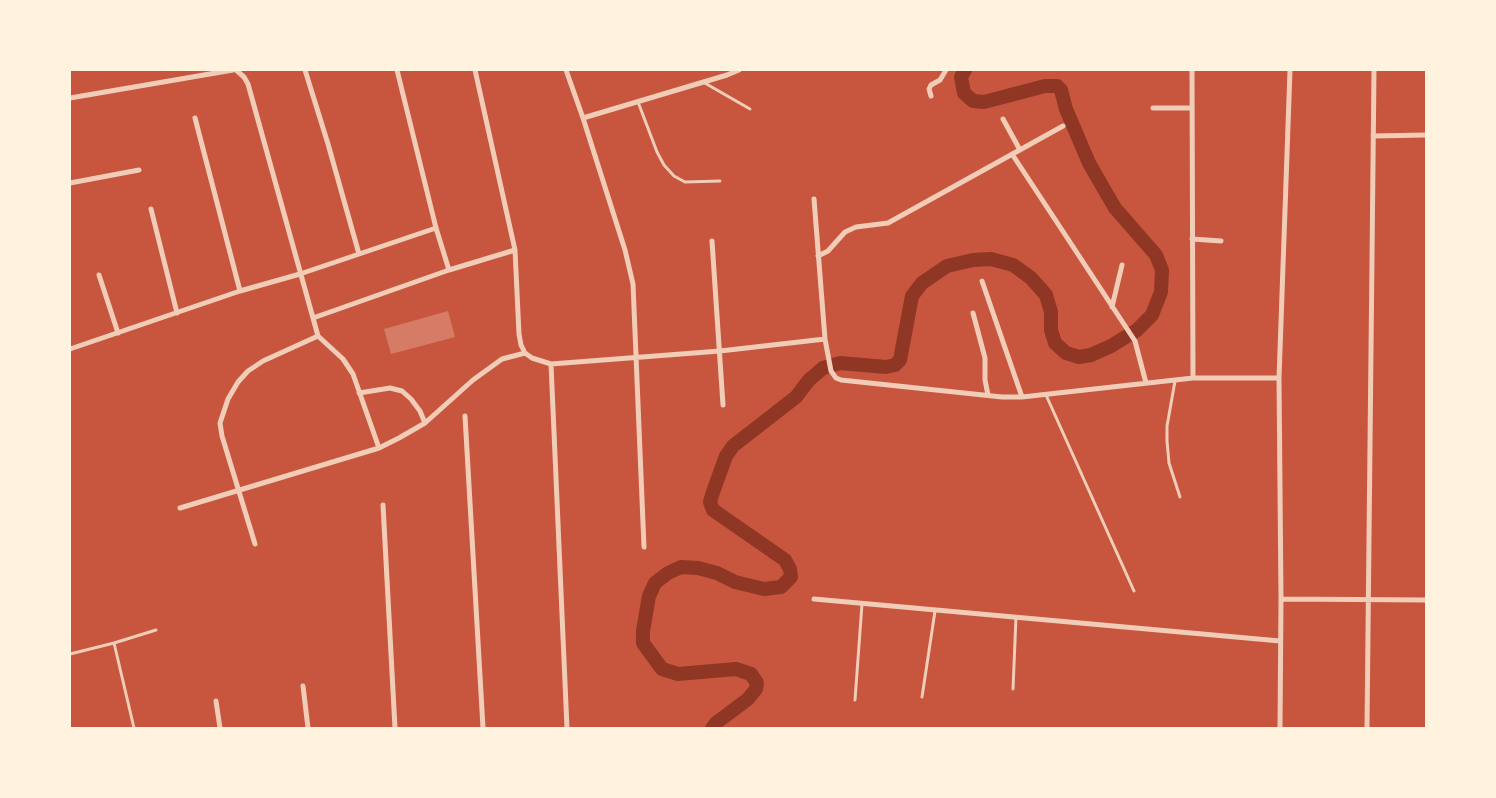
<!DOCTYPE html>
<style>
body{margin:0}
#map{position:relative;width:1496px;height:798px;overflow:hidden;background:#c8553d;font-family:"Asap Condensed",sans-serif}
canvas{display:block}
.frame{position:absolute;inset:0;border:71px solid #fff3e0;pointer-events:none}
</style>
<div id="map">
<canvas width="1496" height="798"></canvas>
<div class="frame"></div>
</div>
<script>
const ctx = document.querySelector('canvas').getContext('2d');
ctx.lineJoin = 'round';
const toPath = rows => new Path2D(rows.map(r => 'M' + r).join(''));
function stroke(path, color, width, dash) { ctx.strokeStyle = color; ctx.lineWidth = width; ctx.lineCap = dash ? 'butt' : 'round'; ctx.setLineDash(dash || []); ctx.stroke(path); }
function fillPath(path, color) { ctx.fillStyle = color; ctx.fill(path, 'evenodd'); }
stroke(toPath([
 [712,728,716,723,748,699,756,689,757,683,751,674,736,669,678,674,662,669,643,643,643,631,649,596,655,583,668,573,681,567,698,568,717,573,735,582,764,589,781,587,791,577,790,569,785,560,713,510,710,502,713,492,726,456,733,446,796,397,809,380,823,368,840,363,886,367,895,365,900,360,912,296,922,283,947,266,973,260,991,259,1013,265,1031,278,1046,295,1051,312,1051,330,1055,343,1066,353,1079,357,1091,355,1111,346,1137,330,1152,315,1161,292,1162,270,1156,255,1115,208,1101,184,1089,163,1066,109,1061,90,1057,86,1045,86,984,102,973,101,964,93,961,77,965,70]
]), '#8f3625', 14);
fillPath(toPath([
 [448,311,455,337,391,354,384,329]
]), '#d67c66');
stroke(toPath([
 [703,82,750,109],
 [638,102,657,152,664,165,674,176,685,182,720,181],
 [1175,381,1167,426,1167,441,1169,463,1180,497],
 [1046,395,1134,591],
 [114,643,156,630],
 [70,654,114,643,134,728],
 [1013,689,1016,617],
 [922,697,935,611],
 [855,700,862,604]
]), '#f1ccb7', 3);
stroke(toPath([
 [236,70,244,77,248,84,318,336,343,359,353,374,379,448],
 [305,70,328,144,359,254],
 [397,70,436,228,449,270],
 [475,70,515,250,519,334,521,345,525,353,532,358,551,364,720,351,825,339],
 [566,70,583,118,625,250,633,284,644,547],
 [1192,70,1193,378],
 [931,96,929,89,931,85,940,80,946,70],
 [70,98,233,70],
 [1153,108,1191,108],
 [195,118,240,291],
 [583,118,727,75,739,70],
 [1003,119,1020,150],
 [1373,136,1426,135],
 [1012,154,1135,341,1146,383],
 [70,183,139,170],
 [814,199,825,339,831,371,836,378,841,380,1002,397,1022,397,1193,378,1279,378],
 [151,209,177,313],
 [1192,239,1221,241],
 [712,241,723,405],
 [818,256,828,251,845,232,856,227,888,223,1063,126],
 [99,275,118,333],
 [982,281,1022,397],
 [1112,307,1122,265],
 [973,313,985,358,985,380,988,395],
 [313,318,449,270,515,250],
 [70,349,240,291,300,274,436,228],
 [551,364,567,728],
 [359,393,390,388,402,391,411,399,420,411,425,423],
 [465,416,483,728],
 [383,505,395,728],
 [180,508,379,448,399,438,425,423,473,380,502,359,525,353],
 [255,544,222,436,220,423,228,399,238,382,248,371,263,361,318,336],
 [814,599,1280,641],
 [1281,599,1426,600],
 [303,686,308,728],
 [216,701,220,728],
 [1280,728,1281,599,1279,378,1290,70],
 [1367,728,1374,70]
]), '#f1ccb7', 5);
</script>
